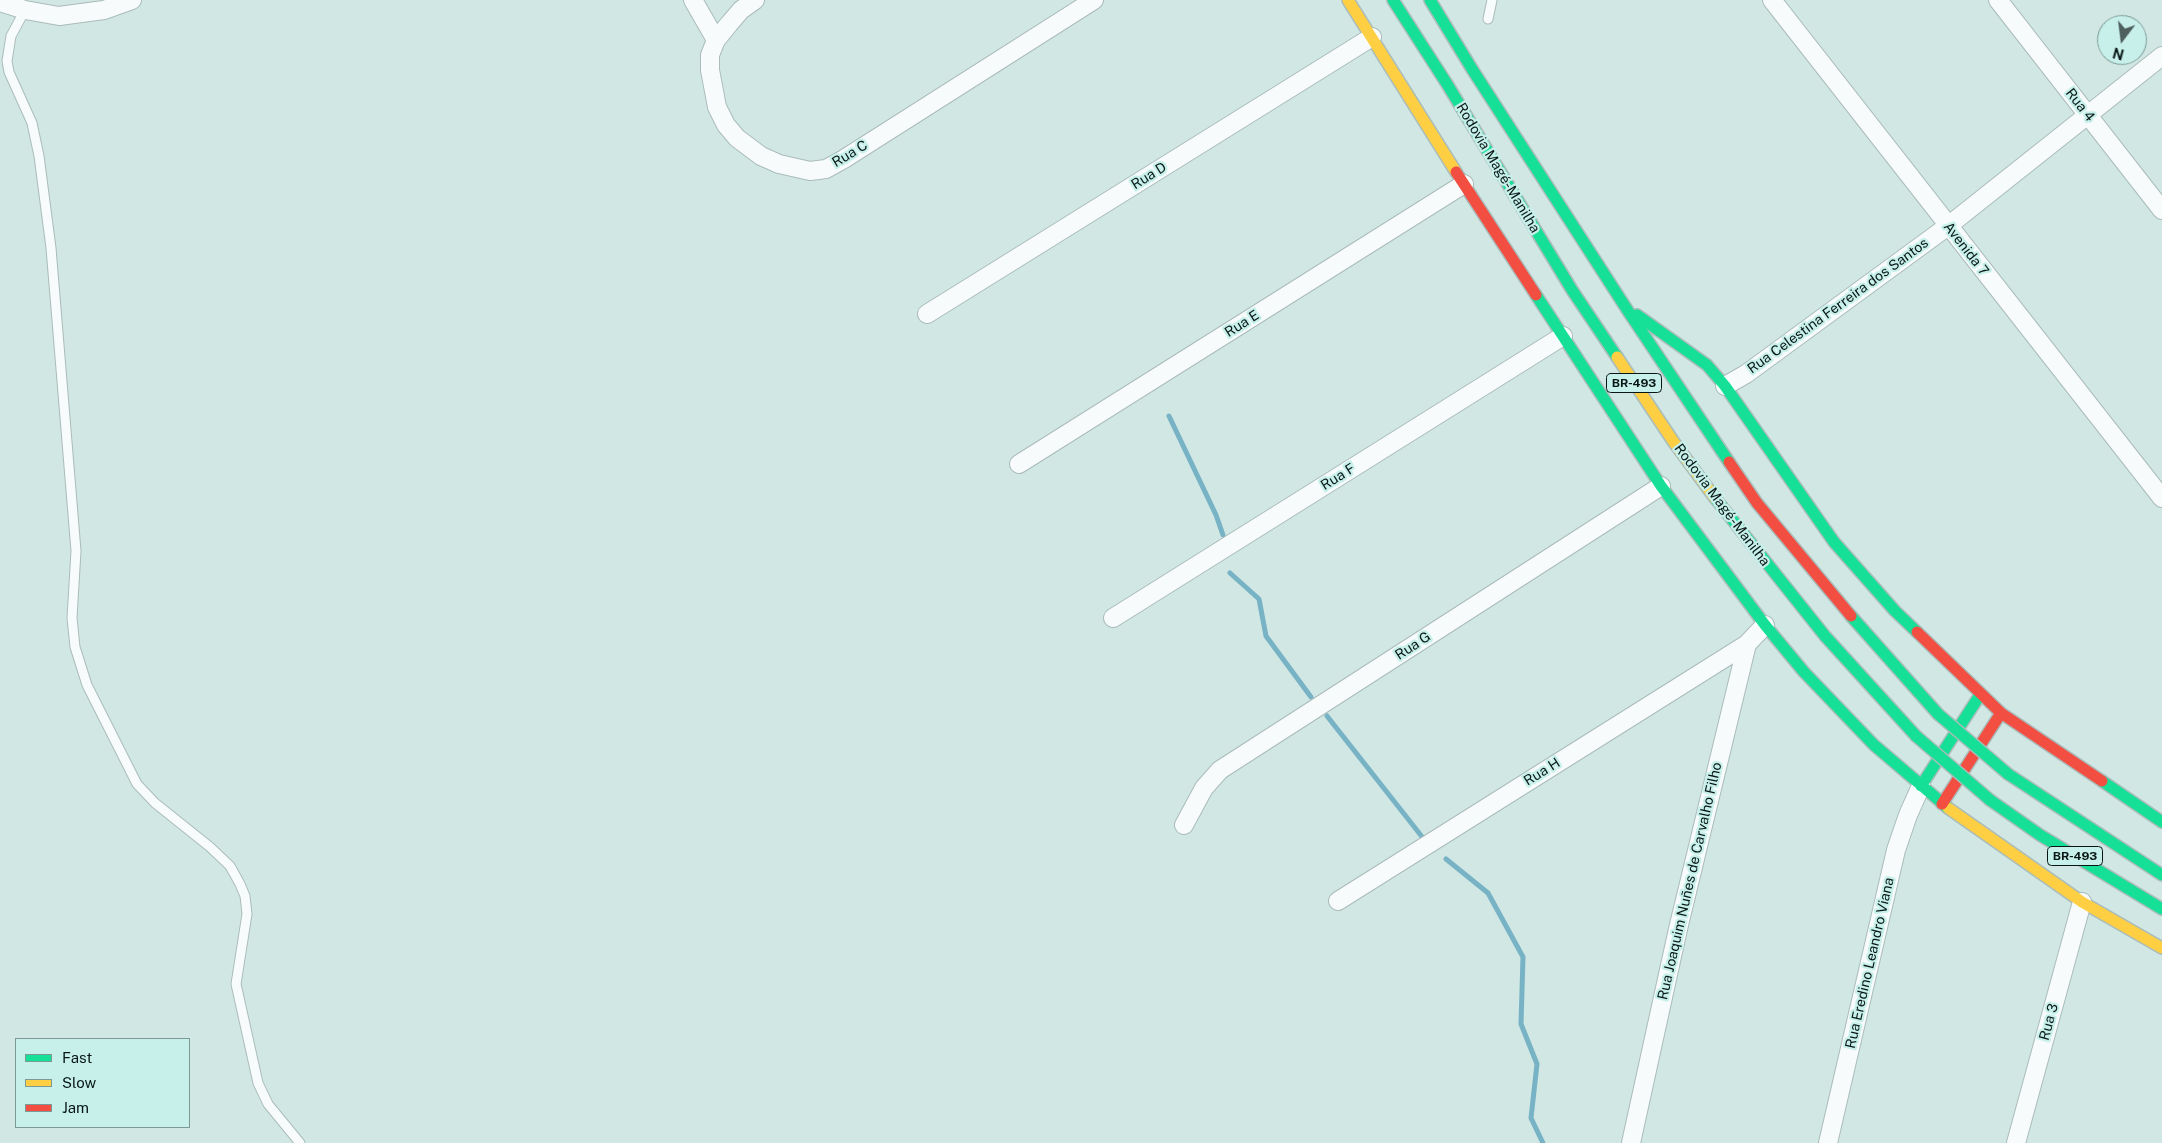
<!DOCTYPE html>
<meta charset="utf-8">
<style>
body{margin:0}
#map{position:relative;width:2162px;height:1143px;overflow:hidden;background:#d1e7e4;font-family:"Public Sans",sans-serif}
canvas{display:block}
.legend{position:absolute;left:15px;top:1038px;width:175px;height:90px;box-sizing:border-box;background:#c8f0ea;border:1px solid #7b9995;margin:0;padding:6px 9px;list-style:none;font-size:15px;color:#081715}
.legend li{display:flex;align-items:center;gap:10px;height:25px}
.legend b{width:25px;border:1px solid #7b9995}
.north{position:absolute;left:2097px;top:15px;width:50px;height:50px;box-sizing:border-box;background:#c8f0ea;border:1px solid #7b9995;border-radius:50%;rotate:195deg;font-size:14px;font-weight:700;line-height:20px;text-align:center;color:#081715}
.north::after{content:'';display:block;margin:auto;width:18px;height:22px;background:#4e605d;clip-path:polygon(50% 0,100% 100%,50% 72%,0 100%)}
</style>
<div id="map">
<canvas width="2162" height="1143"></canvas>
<ul class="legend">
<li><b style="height:6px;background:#16e098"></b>Fast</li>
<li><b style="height:6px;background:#ffcf43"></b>Slow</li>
<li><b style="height:6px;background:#f24e42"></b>Jam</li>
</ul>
<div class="north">N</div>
</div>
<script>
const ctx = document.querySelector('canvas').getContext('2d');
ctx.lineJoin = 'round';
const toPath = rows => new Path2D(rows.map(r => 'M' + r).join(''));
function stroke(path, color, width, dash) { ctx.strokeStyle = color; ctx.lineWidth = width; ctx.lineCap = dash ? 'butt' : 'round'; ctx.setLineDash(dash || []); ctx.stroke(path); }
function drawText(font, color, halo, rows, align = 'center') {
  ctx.font = font + ' "Public Sans",sans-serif'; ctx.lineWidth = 4.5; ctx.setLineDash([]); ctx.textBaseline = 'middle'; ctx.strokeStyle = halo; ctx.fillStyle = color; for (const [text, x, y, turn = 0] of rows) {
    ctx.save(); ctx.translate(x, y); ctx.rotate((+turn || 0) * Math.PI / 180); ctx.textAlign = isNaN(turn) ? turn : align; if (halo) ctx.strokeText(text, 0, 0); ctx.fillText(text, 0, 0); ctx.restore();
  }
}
stroke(toPath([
 [1169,416,1216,515,1223,535],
 [1230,573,1259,599,1266,636,1311,697],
 [1327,716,1423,838],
 [1446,859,1488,893,1523,957,1521,1024,1537,1064,1531,1118,1543,1143]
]), '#77b2c5', 5);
const lane = toPath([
 [25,10,11,36,7,61,9,72,32,123,39,156,51,248,76,551,72,618,75,647,87,685,137,784,155,803,210,847,230,866,240,884,245,896,247,914,236,984,258,1083,268,1104,300,1143],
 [1488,19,1492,0]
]);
const street = toPath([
 [693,0,716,40],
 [755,0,741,10,729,24,716,40,710,55,710,70,717,107,726,125,737,138,761,156,779,164,810,171,826,169,844,159,1094,0],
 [1772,0,2162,498],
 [1998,0,2162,210],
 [0,2,25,10,59,16,104,10,132,0],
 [927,314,1372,37],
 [1725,386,1746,374,1948,226,2162,56],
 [1019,464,1464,184],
 [1113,618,1563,336],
 [1184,825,1204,788,1220,770,1661,486],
 [1338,901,1747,644],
 [1631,1143,1678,929,1747,644,1765,625],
 [1828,1143,1896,850,1908,815,1921,786],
 [2016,1143,2082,902]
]);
const fast = toPath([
 [1393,0,1447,84,1572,290,1617,357],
 [1430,0,1472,69,1628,311,1729,462],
 [1536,295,1661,486,1765,625,1804,672,1874,745,1948,808],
 [1637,315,1707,365,1725,386],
 [1725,386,1834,542,1895,611,1917,632],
 [1715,498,1825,636,1916,736],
 [1851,616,1938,714],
 [2008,774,2162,875],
 [2102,781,2162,822],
 [1921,786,1980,695],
 [1990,800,2040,835,2162,909]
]);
const slow = toPath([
 [1348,0,1456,172],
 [1617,357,1673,441,1715,498],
 [1948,808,2082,902,2162,948]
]);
const jam = toPath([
 [1456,172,1536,295],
 [1729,462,1757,503,1851,616],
 [1917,632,2001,713,2102,781],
 [1942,804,2001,713]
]);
stroke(lane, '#aabcba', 11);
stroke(street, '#aabcba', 20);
stroke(fast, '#aabcba', 14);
stroke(slow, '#aabcba', 14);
stroke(jam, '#aabcba', 14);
stroke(lane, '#f8fbfb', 9);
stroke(street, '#f8fbfb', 18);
stroke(fast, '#16e098', 11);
stroke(slow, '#ffcf43', 11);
stroke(jam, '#f24e42', 11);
const fastBridge = toPath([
 [1938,714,2008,774],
 [1916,736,1990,800]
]);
stroke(fastBridge, '#aabcba', 14, []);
stroke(fastBridge, '#16e098', 11);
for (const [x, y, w] of [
 [1634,383,55],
 [2075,856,55]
]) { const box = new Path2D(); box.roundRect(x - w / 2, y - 9.5, w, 19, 4); ctx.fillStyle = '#c8f0ea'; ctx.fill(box); stroke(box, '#081715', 1); }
drawText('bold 12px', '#081715', null, [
 ["BR-493",1634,383],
 ["BR-493",2075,856]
]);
drawText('14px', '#081715', '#c8f0ea', [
 ["Rua 4",2080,105,52],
 ["Rua C",850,154,-31],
 ["Rodovia Magé-Manilha",1498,168,59],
 ["Rua D",1149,176,-32],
 ["Avenida 7",1966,249,52],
 ["Rua Celestina Ferreira dos Santos",1838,306,-36],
 ["Rua E",1242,324,-32],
 ["Rua F",1338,477,-32],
 ["Rodovia Magé-Manilha",1722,505,53],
 ["Rua G",1413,646,-33],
 ["Rua H",1542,772,-32],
 ["Rua Joaquim Nuñes de Carvalho Filho",1690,881,-77],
 ["Rua Eredino Leandro Viana",1870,963,-77],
 ["Rua 3",2049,1022,-75]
]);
</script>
